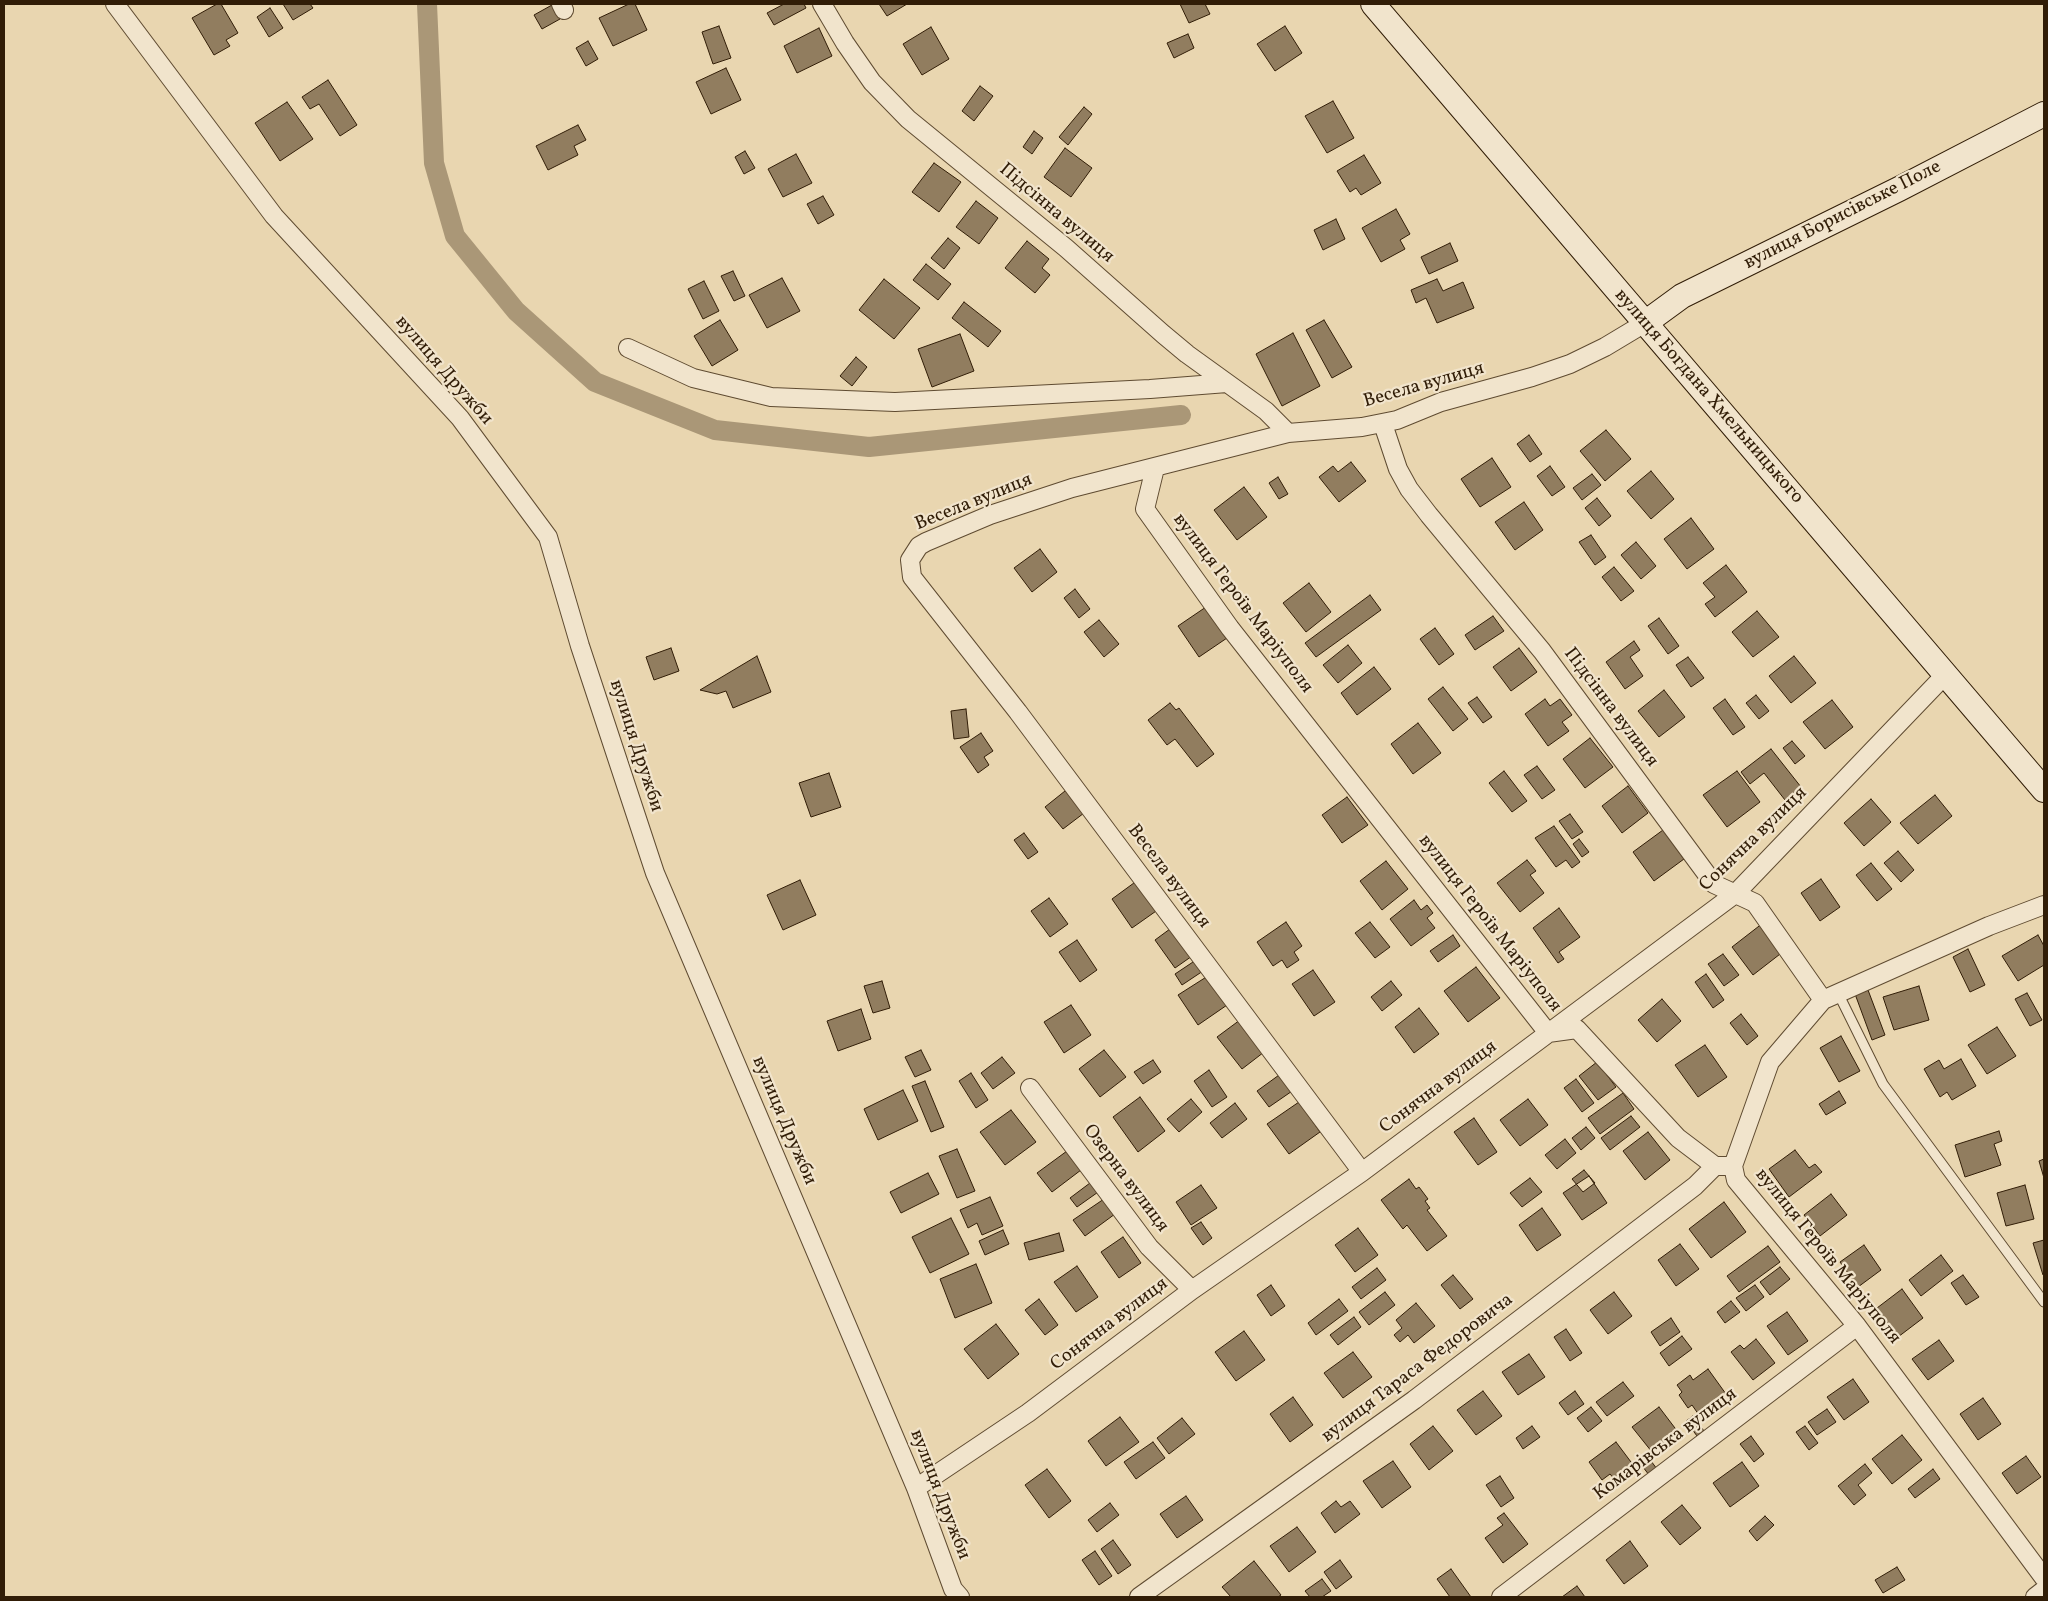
<!DOCTYPE html>
<meta charset="utf-8">
<style>
body{margin:0}
#map{position:relative;width:2048px;height:1601px;overflow:hidden;background:#e9d6b0;font-family:Vollkorn,serif}
canvas{display:block}
.frame{position:absolute;inset:0;border:5px solid #311d07;pointer-events:none}
</style>
<div id="map">
<canvas width="2048" height="1601"></canvas>
<div class="frame"></div>
</div>
<script>
const ctx = document.querySelector('canvas').getContext('2d');
ctx.lineJoin = 'round';
const toPath = rows => new Path2D(rows.map(r => 'M' + r).join(''));
function stroke(path, color, width, dash) { ctx.strokeStyle = color; ctx.lineWidth = width; ctx.lineCap = dash ? 'butt' : 'round'; ctx.setLineDash(dash || []); ctx.stroke(path); }
function fillPath(path, color) { ctx.fillStyle = color; ctx.fill(path, 'evenodd'); }
function drawText(font, color, halo, rows, align = 'center') {
  ctx.font = font + ' Vollkorn,serif'; ctx.lineWidth = 4.5; ctx.setLineDash([]); ctx.textBaseline = 'middle'; ctx.strokeStyle = halo; ctx.fillStyle = color; for (const [text, x, y, turn = 0] of rows) {
    ctx.save(); ctx.translate(x, y); ctx.rotate((+turn || 0) * Math.PI / 180); ctx.textAlign = isNaN(turn) ? turn : align; if (halo) ctx.strokeText(text, 0, 0); ctx.fillText(text, 0, 0); ctx.restore();
  }
}
stroke(toPath([
 [427,4,434,163,455,236,516,311,595,382,715,430,869,447,1181,415]
]), '#aa9777', 20);
const building = toPath([
 [217,4,221,4,238,33,226,40,230,46,214,55,192,18,217,4],
 [283,4,310,4,313,8,293,20,283,4],
 [629,4,635,4,647,30,613,46,599,18,629,4],
 [784,4,804,4,806,8,774,25,767,13,784,4],
 [879,4,907,4,887,16,879,4],
 [1180,4,1205,4,1210,14,1189,23,1180,4],
 [552,5,560,19,542,29,534,15,552,5],
 [270,8,283,28,269,37,257,17,270,8],
 [719,26,731,58,713,64,702,32,719,26],
 [1285,26,1302,53,1275,71,1257,44,1285,26],
 [931,27,949,59,922,75,903,44,931,27],
 [819,28,832,56,797,73,784,46,819,28],
 [1188,34,1194,48,1174,58,1167,43,1188,34],
 [588,41,598,59,586,66,576,48,588,41],
 [726,68,741,100,711,114,696,82,726,68],
 [328,80,357,125,340,136,319,104,310,109,302,97,328,80],
 [980,86,993,96,974,121,962,111,980,86],
 [1333,101,1354,138,1327,153,1305,116,1333,101],
 [287,102,313,139,280,161,255,123,287,102],
 [1084,107,1092,114,1068,145,1059,137,1084,107],
 [578,125,586,140,574,146,578,155,548,170,536,146,578,125],
 [1034,131,1043,138,1032,154,1023,147,1034,131],
 [1065,148,1092,168,1071,197,1044,177,1065,148],
 [745,151,755,168,744,174,735,157,745,151],
 [796,154,812,183,783,197,768,169,796,154],
 [1364,155,1381,183,1361,195,1356,188,1350,192,1337,171,1364,155],
 [934,163,961,182,939,212,912,192,934,163],
 [823,196,834,215,818,224,807,204,823,196],
 [976,201,998,218,979,244,956,227,976,201],
 [1396,209,1410,234,1400,240,1405,249,1381,262,1362,228,1396,209],
 [1336,219,1345,239,1323,250,1314,230,1336,219],
 [948,238,960,248,944,269,931,258,948,238],
 [1027,241,1049,259,1042,268,1050,275,1035,293,1005,268,1027,241],
 [1450,243,1458,261,1429,274,1421,257,1450,243],
 [926,264,951,284,938,300,913,280,926,264],
 [733,271,745,296,734,301,721,276,733,271],
 [782,278,800,311,767,328,749,295,782,278],
 [884,279,920,308,894,339,859,310,884,279],
 [1437,279,1443,291,1463,282,1474,308,1437,323,1426,298,1416,303,1411,290,1437,279],
 [704,281,719,311,703,319,688,289,704,281],
 [964,302,1001,331,988,347,952,318,964,302],
 [720,320,738,350,712,366,694,336,720,320],
 [1324,320,1352,367,1332,378,1306,330,1324,320],
 [1293,333,1320,386,1282,406,1256,354,1293,333],
 [960,334,974,371,932,387,918,349,960,334],
 [856,357,867,367,852,386,840,376,856,357],
 [1606,430,1631,459,1605,481,1580,451,1606,430],
 [1529,435,1542,454,1530,462,1517,444,1529,435],
 [1492,458,1511,487,1480,507,1461,479,1492,458],
 [1351,462,1366,481,1339,502,1319,477,1333,466,1338,472,1351,462],
 [1550,466,1565,487,1552,496,1537,476,1550,466],
 [1651,471,1674,499,1651,519,1627,491,1651,471],
 [1592,474,1601,485,1582,500,1573,488,1592,474],
 [1278,477,1288,494,1279,499,1269,483,1278,477],
 [1244,487,1267,517,1237,540,1214,510,1244,487],
 [1597,498,1611,516,1599,526,1585,508,1597,498],
 [1524,502,1543,530,1515,550,1495,522,1524,502],
 [1691,518,1714,549,1687,569,1664,539,1691,518],
 [1591,535,1606,557,1595,565,1579,542,1591,535],
 [1636,542,1656,566,1641,579,1621,555,1636,542],
 [1040,549,1057,572,1032,592,1014,568,1040,549],
 [1726,565,1747,592,1715,617,1705,604,1715,597,1703,583,1726,565],
 [1614,567,1634,591,1621,601,1602,577,1614,567],
 [1309,583,1331,612,1306,632,1283,603,1309,583],
 [1075,589,1090,609,1079,618,1064,598,1075,589],
 [1370,595,1381,610,1316,657,1305,643,1370,595],
 [1206,607,1227,638,1199,657,1178,626,1206,607],
 [1757,611,1779,637,1753,657,1732,632,1757,611],
 [1493,616,1504,631,1475,650,1465,635,1493,616],
 [1659,618,1679,646,1668,654,1648,626,1659,618],
 [1099,620,1119,644,1104,657,1084,632,1099,620],
 [1435,628,1454,654,1439,665,1420,639,1435,628],
 [1634,641,1640,650,1630,657,1643,676,1625,689,1606,662,1634,641],
 [1348,645,1362,663,1338,683,1323,665,1348,645],
 [671,648,679,671,654,680,646,657,671,648],
 [1519,648,1537,672,1511,691,1493,667,1519,648],
 [757,656,771,692,733,708,726,691,717,694,700,690,757,656],
 [1794,656,1816,683,1791,703,1769,676,1794,656],
 [1688,657,1704,678,1691,687,1676,665,1688,657],
 [1374,667,1391,689,1357,715,1341,693,1374,667],
 [1443,687,1468,719,1453,731,1428,699,1443,687],
 [1664,690,1685,717,1659,737,1638,711,1664,690],
 [1756,695,1769,711,1759,719,1746,703,1756,695],
 [1477,697,1492,717,1483,723,1468,703,1477,697],
 [1545,699,1550,706,1560,699,1572,715,1562,722,1569,731,1548,746,1525,714,1545,699],
 [1725,699,1745,727,1733,735,1713,708,1725,699],
 [1832,700,1853,727,1825,749,1803,722,1832,700],
 [1170,703,1176,710,1179,708,1214,754,1197,767,1175,739,1167,745,1148,720,1170,703],
 [966,709,969,737,954,739,951,711,966,709],
 [1418,723,1441,753,1413,774,1391,744,1418,723],
 [981,733,993,751,984,757,989,765,978,773,960,747,981,733],
 [1590,738,1613,767,1585,788,1563,759,1590,738],
 [1792,741,1805,756,1795,764,1783,748,1792,741],
 [1771,749,1801,787,1785,800,1764,773,1750,784,1741,772,1771,749],
 [1537,766,1555,790,1542,799,1524,775,1537,766],
 [1504,771,1527,801,1512,812,1489,783,1504,771],
 [1737,771,1760,802,1727,827,1703,795,1737,771],
 [829,773,841,807,811,817,799,783,829,773],
 [1628,786,1648,813,1622,833,1602,806,1628,786],
 [1070,787,1088,810,1063,829,1045,807,1070,787],
 [1935,795,1952,816,1918,844,1900,823,1935,795],
 [1347,797,1368,825,1342,843,1322,815,1347,797],
 [1871,799,1891,822,1864,846,1844,823,1871,799],
 [1570,814,1583,832,1572,839,1559,821,1570,814],
 [1554,826,1580,862,1572,868,1566,860,1556,867,1535,838,1554,826],
 [1663,830,1684,859,1654,881,1633,852,1663,830],
 [1024,833,1038,852,1028,859,1014,840,1024,833],
 [1579,839,1589,852,1582,857,1573,844,1579,839],
 [1898,851,1914,870,1901,882,1884,863,1898,851],
 [1527,860,1536,871,1530,875,1544,893,1520,912,1497,883,1527,860],
 [1386,861,1408,889,1382,910,1360,881,1386,861],
 [1871,863,1892,889,1877,901,1856,875,1871,863],
 [1821,879,1840,907,1820,921,1801,893,1821,879],
 [800,880,816,915,783,930,767,895,800,880],
 [1138,880,1159,909,1132,928,1112,899,1138,880],
 [1049,898,1068,924,1050,937,1031,911,1049,898],
 [1414,900,1421,910,1427,905,1433,913,1427,918,1435,928,1411,946,1390,919,1414,900],
 [1559,908,1580,937,1559,952,1564,959,1558,963,1533,928,1559,908],
 [1286,922,1302,946,1294,952,1299,960,1287,968,1282,960,1273,966,1257,942,1286,922],
 [1370,922,1390,947,1375,958,1355,933,1370,922],
 [1763,923,1784,951,1753,975,1732,947,1763,923],
 [1174,926,1195,954,1175,968,1155,940,1174,926],
 [1453,935,1460,946,1438,962,1430,951,1453,935],
 [2038,935,2044,946,2044,965,2018,981,2002,956,2038,935],
 [1077,940,1097,970,1080,982,1059,952,1077,940],
 [1968,949,1985,985,1970,992,1953,957,1968,949],
 [1723,954,1739,975,1724,986,1708,964,1723,954],
 [1199,958,1206,969,1182,985,1175,974,1199,958],
 [1476,967,1500,998,1468,1022,1444,991,1476,967],
 [1313,970,1335,1002,1314,1016,1292,984,1313,970],
 [1211,974,1230,1003,1198,1025,1178,995,1211,974],
 [1706,974,1724,1000,1713,1008,1695,982,1706,974],
 [882,981,890,1008,873,1013,864,986,882,981],
 [1391,981,1402,995,1382,1011,1371,997,1391,981],
 [1919,986,1929,1020,1894,1030,1883,997,1919,986],
 [1868,990,1885,1035,1872,1040,1855,994,1868,990],
 [2027,993,2042,1020,2030,1026,2015,999,2027,993],
 [1662,999,1681,1021,1657,1042,1638,1020,1662,999],
 [1071,1005,1091,1035,1064,1053,1044,1022,1071,1005],
 [1419,1008,1439,1034,1414,1053,1395,1027,1419,1008],
 [861,1009,871,1039,838,1051,827,1021,861,1009],
 [1741,1014,1758,1036,1747,1045,1730,1023,1741,1014],
 [1244,1017,1268,1049,1242,1069,1217,1037,1244,1017],
 [1997,1027,2016,1056,1987,1074,1968,1045,1997,1027],
 [1841,1036,1860,1071,1839,1082,1820,1048,1841,1036],
 [1705,1045,1727,1077,1698,1097,1675,1065,1705,1045],
 [921,1050,931,1070,915,1077,905,1057,921,1050],
 [1104,1050,1126,1077,1100,1097,1079,1069,1104,1050],
 [1002,1057,1015,1073,993,1089,981,1073,1002,1057],
 [1961,1059,1976,1086,1952,1100,1947,1092,1940,1097,1924,1069,1939,1060,1944,1069,1961,1059],
 [1153,1060,1161,1072,1143,1084,1134,1072,1153,1060],
 [1597,1062,1616,1087,1598,1100,1579,1076,1597,1062],
 [1209,1070,1227,1097,1212,1107,1194,1081,1209,1070],
 [1286,1070,1298,1087,1269,1107,1257,1091,1286,1070],
 [971,1073,988,1100,976,1108,959,1081,971,1073],
 [1576,1079,1594,1103,1582,1112,1564,1088,1576,1079],
 [925,1081,944,1127,931,1132,912,1086,925,1081],
 [903,1090,918,1121,878,1140,864,1109,903,1090],
 [1839,1091,1846,1103,1826,1115,1819,1104,1839,1091],
 [1623,1093,1634,1109,1600,1134,1588,1118,1623,1093],
 [1140,1097,1165,1131,1138,1152,1113,1117,1140,1097],
 [1191,1099,1202,1112,1179,1132,1167,1119,1191,1099],
 [1528,1099,1548,1125,1520,1146,1500,1120,1528,1099],
 [1299,1102,1320,1132,1289,1154,1267,1124,1299,1102],
 [1235,1103,1247,1119,1222,1138,1210,1123,1235,1103],
 [1011,1110,1036,1142,1005,1165,980,1132,1011,1110],
 [1631,1116,1640,1127,1610,1150,1601,1138,1631,1116],
 [1474,1118,1497,1152,1478,1165,1454,1132,1474,1118],
 [1586,1127,1595,1138,1581,1150,1572,1138,1586,1127],
 [1999,1131,2002,1141,1994,1144,2001,1165,1965,1177,1955,1145,1999,1131],
 [1648,1132,1670,1160,1645,1180,1623,1151,1648,1132],
 [1565,1139,1576,1153,1557,1169,1545,1155,1565,1139],
 [957,1149,975,1191,957,1198,939,1156,957,1149],
 [1795,1150,1809,1168,1815,1164,1822,1172,1789,1197,1769,1169,1795,1150],
 [1067,1151,1081,1170,1052,1192,1037,1173,1067,1151],
 [2044,1159,2044,1178,2039,1161,2044,1159],
 [1584,1170,1595,1183,1583,1192,1572,1179,1584,1170],
 [928,1173,939,1194,901,1213,890,1192,928,1173],
 [1589,1176,1607,1203,1582,1220,1563,1193,1589,1176],
 [1530,1178,1542,1192,1522,1207,1510,1193,1530,1178],
 [1409,1179,1416,1189,1419,1187,1428,1199,1425,1201,1430,1208,1427,1210,1447,1236,1427,1251,1407,1225,1403,1229,1381,1200,1409,1179],
 [1094,1180,1101,1190,1077,1207,1070,1198,1094,1180],
 [1201,1185,1217,1208,1191,1225,1176,1202,1201,1185],
 [2025,1185,2034,1219,2006,1226,1997,1193,2025,1185],
 [1831,1194,1847,1215,1820,1236,1804,1215,1831,1194],
 [990,1197,1003,1226,982,1235,977,1223,968,1228,960,1210,990,1197],
 [1104,1199,1115,1214,1085,1236,1073,1220,1104,1199],
 [1724,1202,1746,1232,1711,1258,1689,1229,1724,1202],
 [1542,1208,1561,1235,1537,1251,1519,1225,1542,1208],
 [951,1218,969,1254,930,1273,912,1237,951,1218],
 [1201,1222,1212,1238,1203,1245,1191,1228,1201,1222],
 [1358,1228,1378,1255,1355,1272,1335,1245,1358,1228],
 [1003,1230,1009,1244,985,1255,979,1241,1003,1230],
 [1059,1233,1064,1251,1029,1260,1024,1243,1059,1233],
 [1123,1237,1141,1263,1119,1278,1101,1252,1123,1237],
 [2044,1240,2044,1275,2043,1275,2033,1243,2044,1240],
 [1680,1244,1699,1269,1676,1286,1658,1260,1680,1244],
 [1864,1245,1881,1270,1858,1287,1840,1262,1864,1245],
 [1768,1246,1780,1262,1739,1292,1727,1276,1768,1246],
 [1941,1255,1953,1271,1921,1296,1909,1280,1941,1255],
 [976,1264,992,1303,955,1318,940,1279,976,1264],
 [1077,1266,1098,1297,1076,1312,1054,1282,1077,1266],
 [1780,1267,1790,1279,1770,1295,1760,1282,1780,1267],
 [1377,1268,1386,1280,1361,1299,1352,1287,1377,1268],
 [1453,1275,1473,1299,1460,1309,1441,1285,1453,1275],
 [1963,1275,1979,1297,1966,1305,1951,1283,1963,1275],
 [1271,1285,1285,1306,1271,1316,1257,1295,1271,1285],
 [1755,1285,1764,1297,1746,1311,1736,1298,1755,1285],
 [1902,1289,1923,1318,1898,1337,1877,1308,1902,1289],
 [1385,1292,1395,1305,1369,1325,1359,1312,1385,1292],
 [1614,1292,1632,1316,1608,1334,1590,1310,1614,1292],
 [1039,1299,1058,1325,1045,1335,1025,1310,1039,1299],
 [1339,1299,1348,1311,1316,1335,1308,1323,1339,1299],
 [1731,1301,1740,1312,1725,1323,1717,1312,1731,1301],
 [1416,1303,1435,1326,1414,1343,1408,1335,1400,1342,1394,1335,1402,1328,1396,1320,1416,1303],
 [1787,1312,1808,1341,1788,1355,1767,1326,1787,1312],
 [1354,1317,1361,1327,1338,1345,1330,1335,1354,1317],
 [1671,1318,1680,1332,1660,1346,1651,1332,1671,1318],
 [996,1324,1019,1354,988,1379,964,1349,996,1324],
 [1566,1329,1582,1353,1570,1361,1554,1337,1566,1329],
 [1244,1331,1265,1360,1236,1381,1215,1352,1244,1331],
 [1682,1336,1692,1349,1669,1366,1660,1353,1682,1336],
 [1756,1339,1775,1363,1753,1380,1731,1352,1740,1345,1744,1349,1756,1339],
 [1939,1340,1954,1361,1928,1380,1912,1359,1939,1340],
 [1353,1352,1372,1377,1343,1398,1324,1373,1353,1352],
 [1529,1354,1545,1377,1518,1395,1502,1372,1529,1354],
 [1708,1369,1726,1394,1699,1415,1692,1405,1688,1408,1679,1395,1682,1392,1677,1385,1690,1375,1693,1380,1708,1369],
 [1853,1379,1869,1402,1844,1420,1827,1397,1853,1379],
 [1623,1382,1634,1396,1607,1416,1596,1402,1623,1382],
 [1483,1391,1502,1416,1476,1435,1457,1410,1483,1391],
 [1575,1391,1584,1404,1568,1415,1559,1403,1575,1391],
 [1293,1397,1313,1425,1290,1442,1270,1414,1293,1397],
 [1983,1398,2001,1424,1978,1440,1960,1414,1983,1398],
 [1591,1407,1602,1421,1588,1432,1577,1418,1591,1407],
 [1659,1407,1678,1432,1652,1452,1632,1427,1659,1407],
 [1827,1409,1836,1422,1817,1435,1808,1422,1827,1409],
 [1693,1416,1704,1431,1697,1436,1686,1421,1693,1416],
 [1120,1417,1139,1442,1106,1466,1088,1441,1120,1417],
 [1182,1418,1195,1434,1169,1454,1157,1438,1182,1418],
 [1433,1426,1453,1451,1429,1470,1410,1444,1433,1426],
 [1532,1426,1540,1437,1523,1449,1516,1438,1532,1426],
 [1805,1426,1818,1443,1809,1450,1796,1432,1805,1426],
 [1902,1435,1922,1460,1892,1484,1872,1459,1902,1435],
 [1751,1436,1764,1454,1754,1462,1740,1444,1751,1436],
 [1153,1442,1165,1458,1136,1479,1124,1462,1153,1442],
 [1616,1442,1634,1466,1615,1480,1610,1474,1602,1480,1589,1462,1616,1442],
 [1645,1453,1657,1469,1649,1475,1637,1459,1645,1453],
 [2026,1456,2041,1477,2017,1494,2002,1473,2026,1456],
 [1393,1461,1411,1487,1382,1508,1363,1481,1393,1461],
 [1742,1462,1759,1486,1730,1507,1713,1483,1742,1462],
 [1865,1464,1872,1473,1858,1485,1866,1495,1854,1505,1838,1486,1865,1464],
 [1047,1469,1071,1501,1049,1518,1025,1485,1047,1469],
 [1933,1469,1940,1479,1915,1498,1908,1489,1933,1469],
 [1500,1476,1514,1498,1501,1507,1486,1485,1500,1476],
 [1186,1496,1203,1520,1177,1538,1160,1514,1186,1496],
 [1336,1501,1341,1507,1350,1501,1360,1514,1335,1533,1321,1513,1336,1501],
 [1110,1503,1119,1515,1097,1532,1088,1520,1110,1503],
 [1682,1505,1701,1528,1680,1545,1661,1522,1682,1505],
 [1504,1513,1528,1544,1503,1563,1485,1538,1503,1525,1497,1518,1504,1513],
 [1765,1516,1774,1525,1757,1541,1749,1531,1765,1516],
 [1297,1527,1316,1552,1289,1572,1270,1546,1297,1527],
 [1113,1540,1131,1565,1118,1574,1101,1549,1113,1540],
 [1630,1541,1648,1566,1624,1584,1606,1560,1630,1541],
 [1095,1551,1112,1576,1099,1585,1082,1560,1095,1551],
 [1340,1560,1352,1577,1336,1589,1324,1572,1340,1560],
 [1254,1561,1281,1595,1278,1597,1231,1597,1222,1587,1254,1561],
 [1897,1567,1905,1580,1883,1593,1875,1580,1897,1567],
 [1451,1569,1471,1597,1450,1597,1437,1579,1451,1569],
 [1322,1579,1331,1591,1322,1597,1310,1597,1305,1591,1322,1579],
 [1577,1586,1585,1597,1562,1597,1577,1586]
]);
fillPath(building, '#917d5f');
stroke(building, '#311d07', 1);
const lane = toPath([
 [1838,993,1883,1084,2044,1302]
]);
const street = toPath([
 [115,4,274,216,460,418,548,537,580,646,655,873,916,1488,953,1589,960,1597],
 [561,4,564,10],
 [822,4,845,43,872,82,908,119,1066,248,1163,334,1187,354,1266,411,1288,433],
 [628,348,693,378,771,397,895,402,1150,389,1227,383],
 [1383,424,1398,469,1409,489,1429,515,1542,651,1714,884,1755,903,1823,1000],
 [1155,468,1145,509,1230,628,1548,1033,1577,1029,1678,1138,1715,1166,1733,1166,1736,1180,1857,1326,2044,1578],
 [1030,1088,1149,1247,1192,1290],
 [1733,1166,1770,1062,1823,1000,1989,926,2044,905],
 [1362,1172,1018,712,912,577,910,560,919,546,926,542,990,515,1072,488,1288,433,1362,427,1397,420,1441,402,1532,377,1570,364,1605,347,1645,323],
 [916,1488,1028,1413,1192,1290,1362,1172,1735,894,1946,674],
 [1139,1597,1414,1400,1695,1186,1715,1166],
 [1501,1597,1857,1326],
 [2035,1597,2044,1590]
]);
const secondary = toPath([
 [1373,4,2044,790],
 [1645,323,1682,296,1899,189,2044,114]
]);
stroke(lane, '#5f4b31', 11);
stroke(street, '#5f4b31', 20);
stroke(secondary, '#311d07', 26);
stroke(lane, '#f1e4cc', 9);
stroke(street, '#f1e4cc', 18);
stroke(secondary, '#f1e4cc', 24);
drawText('19px', '#311d07', '#f1e4cc', [
 ["Підсінна вулиця",1056,214,40],
 ["вулиця Борисівське Поле",1843,216,-27],
 ["вулиця Дружби",443,371,49],
 ["Весела вулиця",1424,386,-16],
 ["вулиця Богдана Хмельницького",1708,397,49],
 ["Весела вулиця",974,503,-22],
 ["вулиця Героїв Маріуполя",1242,604,53],
 ["Підсінна вулиця",1610,708,53],
 ["вулиця Дружби",635,746,72],
 ["Сонячна вулиця",1754,840,-44],
 ["Весела вулиця",1168,877,53],
 ["вулиця Героїв Маріуполя",1489,924,52],
 ["Сонячна вулиця",1439,1088,-37],
 ["вулиця Дружби",783,1121,67],
 ["Озерна вулиця",1125,1179,53],
 ["вулиця Героїв Маріуполя",1827,1257,51],
 ["Сонячна вулиця",1110,1325,-37],
 ["вулиця Тараса Федоровича",1418,1369,-37],
 ["Комарівська вулиця",1666,1445,-37],
 ["вулиця Дружби",939,1495,69]
]);
</script>
